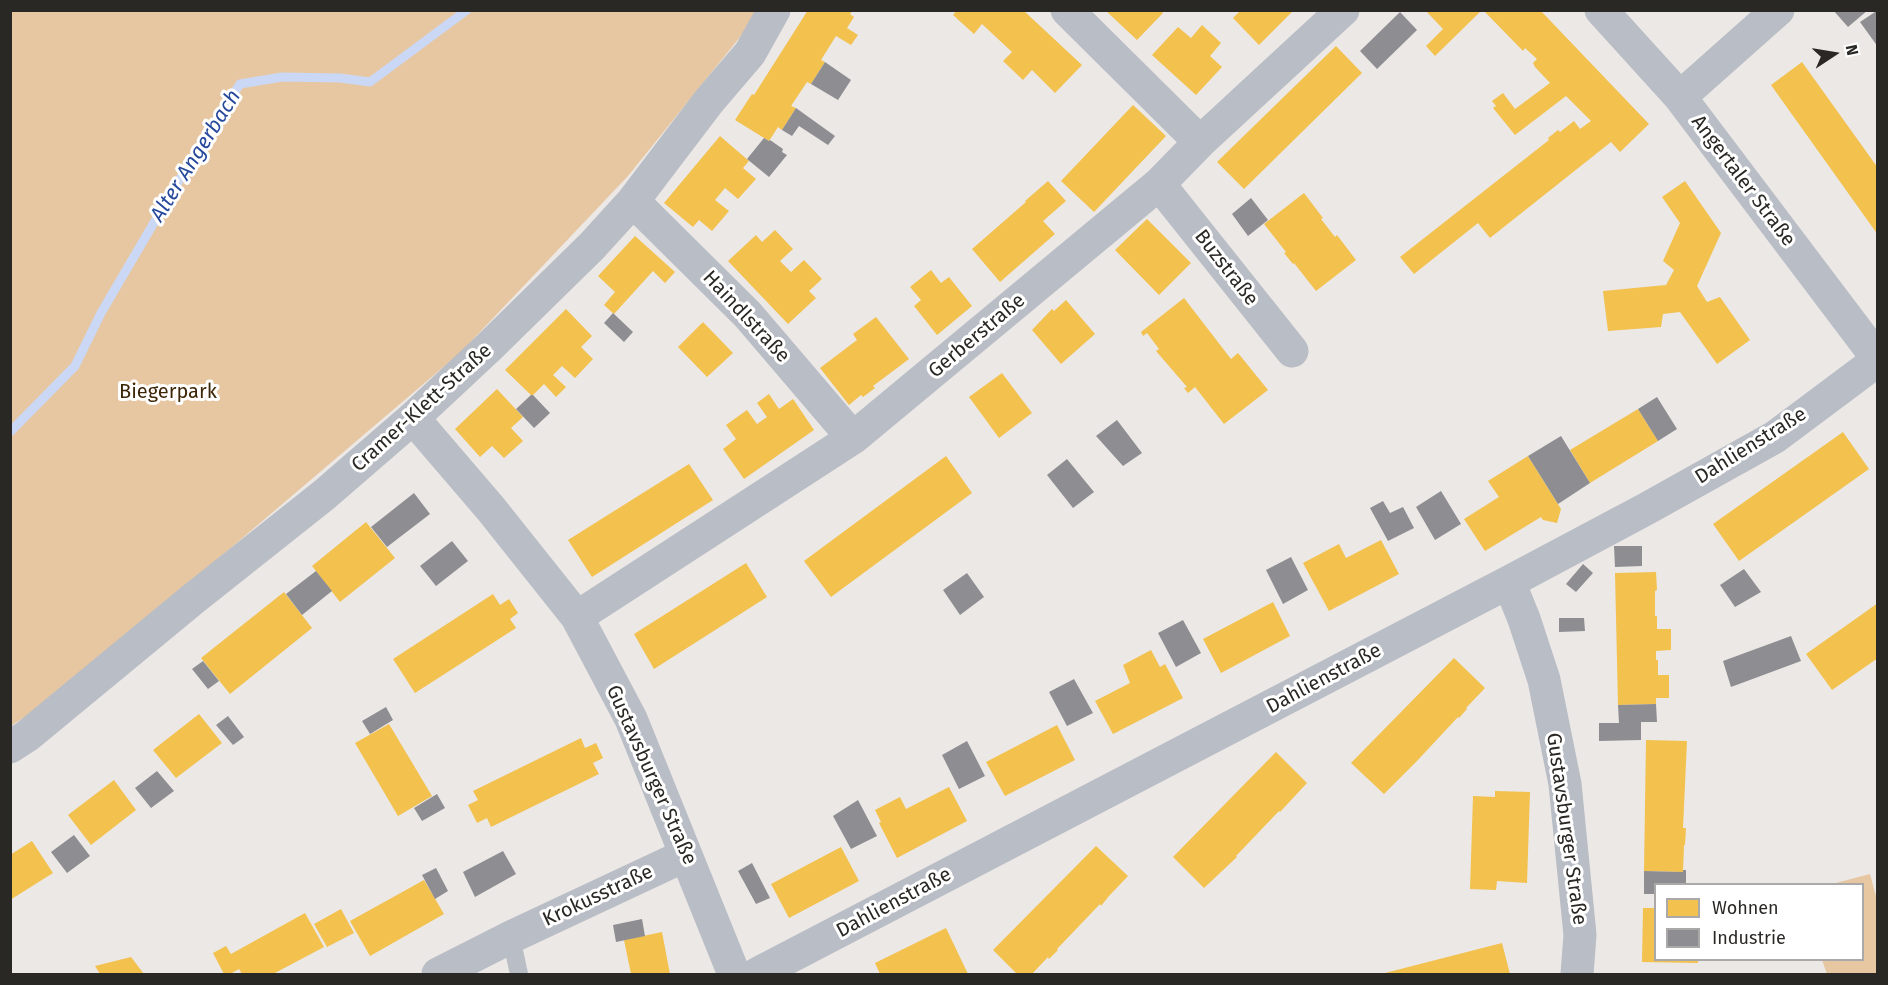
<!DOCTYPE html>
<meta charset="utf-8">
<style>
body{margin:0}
#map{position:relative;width:1888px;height:985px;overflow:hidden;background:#ece8e5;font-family:"Fira Sans",sans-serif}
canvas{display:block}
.frame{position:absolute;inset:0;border:12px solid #2a2825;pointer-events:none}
.legend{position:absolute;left:1654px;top:883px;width:210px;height:78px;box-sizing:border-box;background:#fff;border:2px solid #aaa9a8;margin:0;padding:8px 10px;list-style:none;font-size:18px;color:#2a2825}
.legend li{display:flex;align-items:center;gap:12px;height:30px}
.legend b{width:30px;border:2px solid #aaa9a8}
.north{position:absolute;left:1804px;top:24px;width:60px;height:60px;-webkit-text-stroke:4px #fff;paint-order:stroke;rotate:78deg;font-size:16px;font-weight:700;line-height:24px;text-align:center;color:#2a2825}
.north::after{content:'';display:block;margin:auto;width:21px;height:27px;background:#2a2825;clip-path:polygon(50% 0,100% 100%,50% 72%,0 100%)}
</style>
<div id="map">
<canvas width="1888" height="985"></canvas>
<div class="frame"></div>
<ul class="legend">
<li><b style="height:16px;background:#f2c14e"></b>Wohnen</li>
<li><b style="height:16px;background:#8d8d92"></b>Industrie</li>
</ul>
<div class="north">N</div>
</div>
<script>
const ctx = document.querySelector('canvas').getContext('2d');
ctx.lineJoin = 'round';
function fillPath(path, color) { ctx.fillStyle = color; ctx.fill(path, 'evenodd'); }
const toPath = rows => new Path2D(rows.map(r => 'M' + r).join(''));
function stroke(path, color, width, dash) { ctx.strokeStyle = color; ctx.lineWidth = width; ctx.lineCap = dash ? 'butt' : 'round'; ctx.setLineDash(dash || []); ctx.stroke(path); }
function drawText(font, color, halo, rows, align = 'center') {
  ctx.font = font + ' "Fira Sans",sans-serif'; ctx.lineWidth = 6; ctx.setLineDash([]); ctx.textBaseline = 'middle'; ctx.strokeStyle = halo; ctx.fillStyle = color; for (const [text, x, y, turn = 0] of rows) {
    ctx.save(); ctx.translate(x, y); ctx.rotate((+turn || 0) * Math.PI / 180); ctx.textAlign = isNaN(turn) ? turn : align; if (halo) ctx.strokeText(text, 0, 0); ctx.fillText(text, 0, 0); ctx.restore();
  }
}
fillPath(toPath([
 [11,11,761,11,628,176,461,352,58,695,11,726],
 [1870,874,1877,900,1877,974,1827,974,1822,960,1862,960,1862,884,1832,884]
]), '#e7c7a1');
fillPath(toPath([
 [808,10,853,10,850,14,854,17,847,28,858,35,851,45,836,36,821,60,825,62,811,84,807,82,791,106,796,108,782,130,778,127,769,141,735,120,752,94,754,95],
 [957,10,1023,10,1082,65,1055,93,1032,70,1023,80,1003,61,1012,52,982,24,974,34,953,15],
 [1105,10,1161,10,1163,13,1137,40],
 [1241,10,1294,10,1259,45,1233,18],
 [1425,10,1482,10,1435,56,1426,46,1443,29],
 [1483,10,1540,10,1649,124,1620,152,1611,142,1490,238,1478,223,1414,274,1400,257,1549,140,1548,138,1558,130,1560,132,1574,121,1580,129,1591,121,1566,96,1515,135,1493,108,1496,106,1492,101,1503,93,1515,109,1550,83,1535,67,1533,63,1537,59,1525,48,1523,51],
 [1202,25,1221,43,1210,56,1222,67,1196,95,1152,55,1178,27,1191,38],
 [1336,46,1362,73,1244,189,1217,162],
 [1802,62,1878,168,1878,235,1771,85],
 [1133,105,1166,136,1094,212,1061,181],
 [720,136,749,161,743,168,756,179,738,199,725,188,715,200,729,211,712,231,699,220,693,227,664,203],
 [1048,181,1066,201,1043,221,1055,234,1000,282,972,249,1026,202,1025,201],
 [1685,181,1721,233,1697,286,1707,302,1720,297,1750,340,1717,364,1680,312,1663,314,1661,327,1608,331,1603,291,1666,285,1674,270,1663,261,1680,223,1662,197],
 [1304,193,1323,218,1321,219,1335,237,1337,235,1356,260,1316,291,1294,263,1293,264,1284,253,1286,252,1264,224],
 [1147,219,1191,263,1159,295,1115,250],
 [775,230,793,249,780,261,791,272,804,260,822,279,809,291,816,298,788,324,728,261,756,235,762,242],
 [635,236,675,272,665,283,653,271,614,314,604,305,615,292,598,276],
 [931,270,941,283,949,277,972,306,937,335,914,306,921,300,910,287],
 [1184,298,1231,359,1238,353,1268,390,1224,424,1195,387,1188,393,1184,388,1187,387,1156,351,1159,349,1147,333,1143,336,1141,332],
 [1066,300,1095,334,1061,364,1032,330,1052,309,1054,311],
 [566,309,592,336,581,347,593,359,575,378,562,366,553,375,566,387,556,397,544,384,532,396,505,370],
 [876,317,909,359,873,386,875,388,863,397,861,395,849,405,820,368,857,340,853,334],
 [703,322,733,353,707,377,678,347],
 [1002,373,1032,413,999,438,969,397],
 [497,389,523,417,511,428,523,441,504,458,492,446,480,457,455,429],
 [769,394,779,409,793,399,814,430,744,479,723,449,736,439,726,425,747,410,757,424,767,417,757,403],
 [1638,409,1658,441,1590,483,1570,450],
 [1843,432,1869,469,1739,561,1713,524],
 [946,456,972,493,831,597,804,561],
 [1528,456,1561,509,1557,523,1543,520,1541,517,1485,551,1464,519,1499,497,1488,481],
 [689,464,713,500,592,577,568,540],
 [366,522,395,558,340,602,312,566],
 [1381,540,1399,574,1329,611,1303,563,1339,544,1346,558],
 [746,563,767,597,654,669,634,634],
 [1656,572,1657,590,1655,591,1655,616,1657,616,1657,629,1671,629,1671,650,1656,651,1656,660,1658,660,1658,675,1669,675,1669,698,1656,698,1656,704,1618,705,1615,573],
 [284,592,312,628,230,694,201,658],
 [493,594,500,605,509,599,518,613,510,619,516,628,415,693,393,659],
 [1273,602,1290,636,1221,673,1203,639],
 [1878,603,1878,658,1832,690,1806,654],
 [1151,650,1160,667,1165,664,1183,698,1113,734,1095,701,1130,683,1123,665],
 [1454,658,1485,688,1466,708,1467,709,1459,718,1458,717,1416,762,1384,794,1351,763],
 [199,714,222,743,176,778,153,750],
 [389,724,432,796,398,816,355,743],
 [1057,725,1075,760,1005,796,986,762],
 [581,738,585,748,596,743,603,758,593,763,599,774,491,827,487,818,477,823,468,805,478,800,473,791],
 [1646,740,1687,741,1683,828,1686,828,1685,845,1684,845,1683,872,1644,871],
 [1276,752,1307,783,1280,812,1279,811,1236,856,1237,857,1204,888,1173,857],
 [114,780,136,810,91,845,68,815],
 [949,787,967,821,897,858,879,823,881,822,875,810,900,797,906,809],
 [1495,791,1530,792,1527,883,1497,881,1496,890,1470,889,1473,796,1495,797],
 [32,841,53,873,10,900,10,855],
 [1096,846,1128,876,1109,896,1101,906,1100,904,1057,949,1058,950,1049,959,1048,957,1032,974,1017,974,993,950],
 [841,847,859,881,789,918,771,884],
 [424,880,444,914,370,956,350,921],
 [1643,908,1656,908,1656,960,1698,960,1698,963,1642,962],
 [341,909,354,933,327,947,314,924],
 [305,913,324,947,273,974,242,974,239,969,230,974,224,974,213,953,226,946,231,954],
 [946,928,968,974,880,974,875,963],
 [662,932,670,974,631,974,624,940],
 [1502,943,1510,974,1381,974],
 [131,957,144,974,100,974,95,966]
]), '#f2c14e');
fillPath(toPath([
 [1833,10,1868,10,1848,27],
 [1878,10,1878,47,1860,22],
 [1400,12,1417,30,1377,69,1360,51],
 [825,62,851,80,838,100,811,84],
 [796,108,835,136,828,145,799,126,792,136,782,130],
 [764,138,769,141,770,140,783,149,782,152,787,155,769,177,747,159],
 [1251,198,1268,220,1248,236,1232,214],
 [613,313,633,332,624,342,604,323],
 [531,395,533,395,550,413,534,428,516,409],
 [1657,397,1677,429,1658,441,1638,409],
 [1117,420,1142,453,1123,466,1096,436],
 [1561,436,1590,483,1558,504,1528,456],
 [1067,459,1094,492,1073,508,1047,475],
 [1441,491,1461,524,1435,540,1416,507],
 [414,493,430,514,387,547,371,527],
 [1383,501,1390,513,1403,507,1414,528,1388,541,1370,508],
 [452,541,468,561,436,586,420,566],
 [1614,546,1642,546,1642,566,1615,567],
 [1291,557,1308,590,1283,604,1266,570],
 [1583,564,1593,573,1576,592,1566,584],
 [1744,569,1761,592,1735,607,1720,585],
 [316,571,332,591,302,615,286,594],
 [967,573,984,597,960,615,943,590],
 [1559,618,1584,618,1585,631,1559,632],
 [1183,620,1201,653,1176,667,1158,633],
 [1791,636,1801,661,1731,687,1723,661],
 [203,661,219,681,208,689,192,669],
 [1074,679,1093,713,1067,726,1049,692],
 [1656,704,1657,722,1641,722,1641,740,1599,741,1599,723,1619,723,1618,705],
 [386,707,393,720,370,734,362,721],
 [228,716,244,737,233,745,216,725],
 [967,741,985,776,959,789,942,755],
 [157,771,174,791,151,808,135,788],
 [437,794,445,808,422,821,414,808],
 [858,800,877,836,851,849,833,816],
 [74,835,90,856,67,873,51,852],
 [503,851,516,874,475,897,463,872],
 [752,863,770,898,756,904,738,871],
 [436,868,448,891,435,899,422,875],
 [1683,870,1686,870,1686,884,1656,884,1656,894,1644,894,1644,871,1683,872],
 [642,919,645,936,616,942,613,925]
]), '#8d8d92');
stroke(toPath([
 [10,432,75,366,101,313,159,214,204,139,240,84,282,77,340,78,370,82,467,10]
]), '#cad8f6', 9);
stroke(toPath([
 [511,937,519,974]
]), '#b9bdc6', 18);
stroke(toPath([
 [1067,10,1200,142],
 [1601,10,1680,97,1878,359],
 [1680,97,1778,10],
 [1159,184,1292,351],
 [633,201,748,315,853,438],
 [413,418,491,509,577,617,631,719,734,974],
 [1509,582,1524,619,1544,680,1565,784,1580,935,1577,974],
 [577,617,853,438,1159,184,1200,142,1343,10],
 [10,747,27,736,193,599,324,495,413,418,489,347,592,246,633,201,709,101,750,53,774,10],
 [438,974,511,937,686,855],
 [757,974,1509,582,1646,509,1775,437,1878,360]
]), '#b9bdc6', 33);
drawText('20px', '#2a2825', '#fff', [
 ["Angertaler Straße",1743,181,53],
 ["Buzstraße",1226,268,52],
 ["Haindlstraße",746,317,47],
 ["Gerberstraße",977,336,-40],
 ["Cramer-Klett-Straße",422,408,-42],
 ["Dahlienstraße",1751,446,-32],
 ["Dahlienstraße",1324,679,-28],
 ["Gustavsburger Straße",651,775,66],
 ["Gustavsburger Straße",1566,829,82],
 ["Krokusstraße",598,896,-25],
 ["Dahlienstraße",894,903,-28]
]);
drawText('20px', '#3d2606', '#fff', [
 ["Biegerpark",168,392]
]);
drawText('italic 21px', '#27499c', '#fff', [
 ["Alter Angerbach",196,156,-58]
]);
</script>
